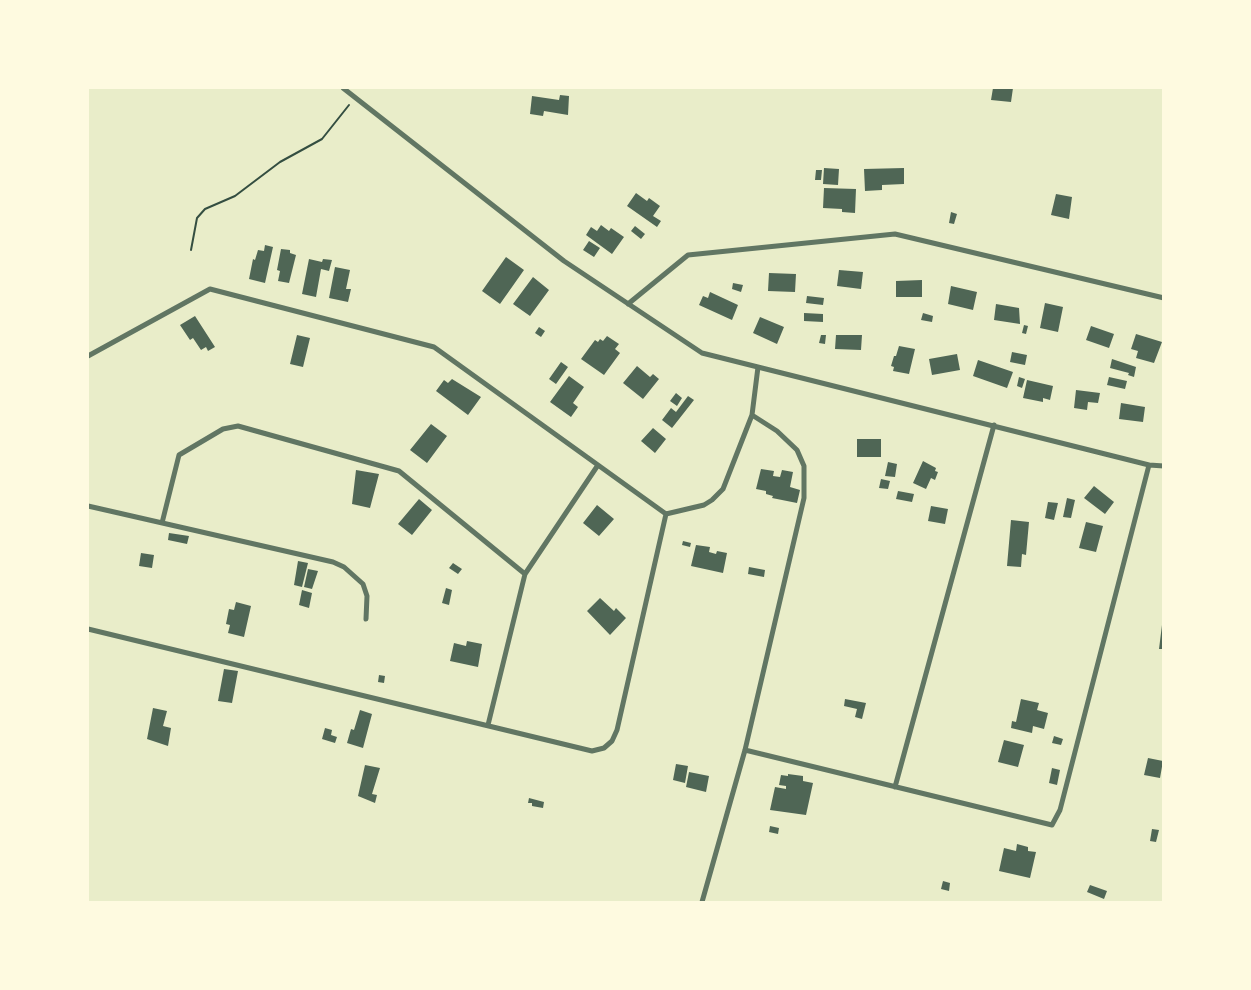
<!DOCTYPE html>
<style>
body{margin:0}
#map{position:relative;width:1251px;height:990px;overflow:hidden;background:#e9edc9;font-family:Quicksand,sans-serif}
canvas{display:block}
.frame{position:absolute;inset:0;border:89px solid #fefae0;pointer-events:none}
</style>
<div id="map">
<canvas width="1251" height="990"></canvas>
<div class="frame"></div>
</div>
<script>
const ctx = document.querySelector('canvas').getContext('2d');
ctx.lineJoin = 'round';
function fillPath(path, color) { ctx.fillStyle = color; ctx.fill(path, 'evenodd'); }
const toPath = rows => new Path2D(rows.map(r => 'M' + r).join(''));
function stroke(path, color, width, dash) { ctx.strokeStyle = color; ctx.lineWidth = width; ctx.lineCap = dash ? 'butt' : 'round'; ctx.setLineDash(dash || []); ctx.stroke(path); }
fillPath(toPath([
 [993,88,1013,88,1011,102,991,100],
 [560,95,569,96,568,115,544,111,543,116,530,114,532,96,559,100],
 [824,168,839,169,838,185,823,184],
 [904,168,904,184,882,185,882,190,865,191,864,169],
 [816,170,822,170,821,180,815,180],
 [824,188,856,189,855,213,842,212,842,209,823,208],
 [636,193,647,201,649,198,660,206,653,216,661,221,657,227,627,206],
 [1056,194,1072,197,1069,219,1051,215],
 [951,212,957,214,954,224,949,223],
 [601,225,609,231,611,228,624,237,612,254,586,235,591,227,597,231],
 [635,226,645,234,641,239,631,231],
 [589,241,600,248,594,257,583,250],
 [265,245,273,247,265,283,249,279,253,259,255,260,258,250,264,251],
 [281,249,290,250,290,253,296,255,289,283,278,281,280,271,277,270],
 [506,257,524,270,500,304,482,291],
 [309,259,322,262,323,259,332,260,329,271,321,269,316,297,302,294],
 [335,267,350,270,346,289,351,289,348,302,329,298],
 [839,270,863,272,861,289,837,286],
 [769,273,796,274,795,292,768,291],
 [533,277,549,290,530,316,513,304],
 [922,280,922,297,896,297,896,281],
 [733,283,743,285,741,292,732,289],
 [951,286,977,292,973,310,948,304],
 [710,292,738,305,732,320,699,305,703,296,708,298],
 [807,296,824,298,823,305,806,303],
 [1045,303,1063,307,1058,332,1040,328],
 [996,304,1019,308,1020,324,994,320],
 [804,313,823,314,823,322,804,321],
 [923,313,933,316,932,322,921,320],
 [195,316,215,347,208,351,206,347,201,350,193,338,190,340,180,325],
 [760,317,784,327,777,344,753,333],
 [1024,325,1028,326,1026,334,1022,333],
 [1091,326,1114,334,1109,348,1086,340],
 [539,327,545,331,541,337,535,333],
 [1136,334,1162,342,1154,363,1136,358,1138,351,1131,349],
 [297,335,310,338,303,367,290,364],
 [821,335,826,335,825,344,819,343],
 [836,335,862,335,861,350,835,349],
 [607,336,619,344,615,349,620,353,604,375,581,359,595,340,598,342,600,339,603,341],
 [899,346,915,349,909,374,893,371,894,367,891,366,894,356,896,356],
 [1012,352,1027,355,1025,365,1010,362],
 [957,354,960,370,932,375,929,359],
 [1112,359,1136,367,1134,377,1128,375,1129,373,1110,368],
 [978,360,1013,372,1007,388,973,376],
 [561,362,568,367,556,384,549,379],
 [637,366,650,377,653,374,659,379,643,399,623,383],
 [569,376,584,387,573,403,578,407,571,417,550,402],
 [1019,377,1025,379,1022,388,1017,386],
 [1109,377,1127,381,1125,389,1107,385],
 [452,379,481,397,468,415,436,391,444,380,448,383],
 [1027,380,1053,386,1050,400,1043,398,1043,402,1023,398],
 [1076,390,1100,393,1098,403,1088,402,1087,410,1074,408],
 [676,393,682,398,677,406,670,401],
 [688,396,694,400,672,428,662,420,671,408,676,412],
 [1121,403,1145,407,1143,422,1119,419],
 [431,424,447,436,427,463,410,450],
 [653,428,666,439,655,453,641,441],
 [857,439,881,439,881,457,857,457],
 [923,461,936,468,935,471,938,472,935,480,931,478,926,489,913,483],
 [888,462,897,464,895,477,885,476],
 [761,469,774,471,773,476,780,477,782,470,793,472,790,487,800,490,797,503,772,498,773,496,766,494,766,491,756,489],
 [356,470,379,474,370,508,352,504],
 [881,479,890,481,888,489,879,488],
 [1094,486,1114,502,1105,514,1084,498],
 [898,491,914,494,912,502,896,499],
 [1067,498,1075,500,1071,518,1063,517],
 [419,499,432,510,412,535,398,524],
 [1048,502,1058,503,1054,520,1045,518],
 [597,505,614,519,599,536,583,523],
 [931,506,948,509,945,524,928,521],
 [1011,520,1029,522,1026,555,1022,554,1021,567,1007,566],
 [1086,522,1103,526,1096,552,1079,548],
 [169,533,189,536,187,544,168,540],
 [683,541,691,543,690,547,682,545],
 [696,545,710,547,709,552,716,554,717,551,727,553,723,573,691,566],
 [141,553,154,555,152,568,139,566],
 [298,561,308,563,302,587,294,585],
 [453,563,462,569,458,574,449,568],
 [749,567,765,570,764,577,748,574],
 [308,569,318,571,312,589,304,587],
 [446,588,452,590,449,605,442,603],
 [302,590,312,593,309,608,299,605],
 [600,598,614,611,616,608,626,618,610,635,587,611],
 [236,602,251,606,244,637,228,633,230,625,226,624,229,609,234,610],
 [1162,625,1164,626,1164,649,1159,649],
 [467,641,482,644,478,667,450,661,454,643,466,646],
 [224,669,238,671,232,703,218,701],
 [379,675,385,676,384,683,378,682],
 [845,699,866,703,862,719,855,717,857,709,844,706],
 [1021,699,1039,703,1037,710,1048,713,1044,729,1033,726,1032,733,1011,728,1012,721,1016,722],
 [153,708,167,711,163,726,171,728,168,746,147,739],
 [360,710,372,714,363,748,347,743,351,729,354,730],
 [325,728,332,730,331,735,337,737,335,743,322,739],
 [1054,736,1063,739,1061,745,1052,743],
 [1004,740,1024,745,1018,767,998,762],
 [1148,758,1163,761,1160,778,1144,775],
 [676,764,688,766,685,783,673,780],
 [365,765,380,768,372,794,377,795,375,803,358,796],
 [1052,768,1060,770,1057,785,1049,783],
 [689,772,709,776,706,792,686,787],
 [788,774,803,776,803,781,813,783,806,815,770,810,775,787,786,789,786,786,779,785,781,775,788,776],
 [529,798,544,802,543,808,532,806,532,803,528,803],
 [770,826,779,828,778,834,769,832],
 [1152,829,1159,830,1156,842,1150,841],
 [1017,844,1028,847,1028,851,1036,852,1030,878,999,871,1004,848,1016,851],
 [943,881,950,883,949,891,941,889],
 [1090,885,1107,891,1104,899,1087,892]
]), '#4f6655');
stroke(toPath([
 [191,250,197,218,205,209,235,196,280,162,322,139,349,105]
]), '#344e41', 2);
stroke(toPath([
 [343,88,564,261,702,353,1149,465,1164,466],
 [628,304,688,255,895,234,1164,298],
 [88,356,210,289,434,347,666,514,704,505,712,500,723,489,752,415,758,367],
 [88,506,333,562,344,567,363,584,367,596,366,619],
 [162,523,179,455,223,429,238,426,399,471,525,574],
 [88,629,592,751,604,748,612,741,617,730,666,514],
 [488,725,525,574,598,465],
 [745,750,1052,825,1060,810,1149,465],
 [895,787,994,425],
 [702,902,745,750,804,498,804,466,797,450,777,431,752,415]
]), '#617663', 5);
</script>
